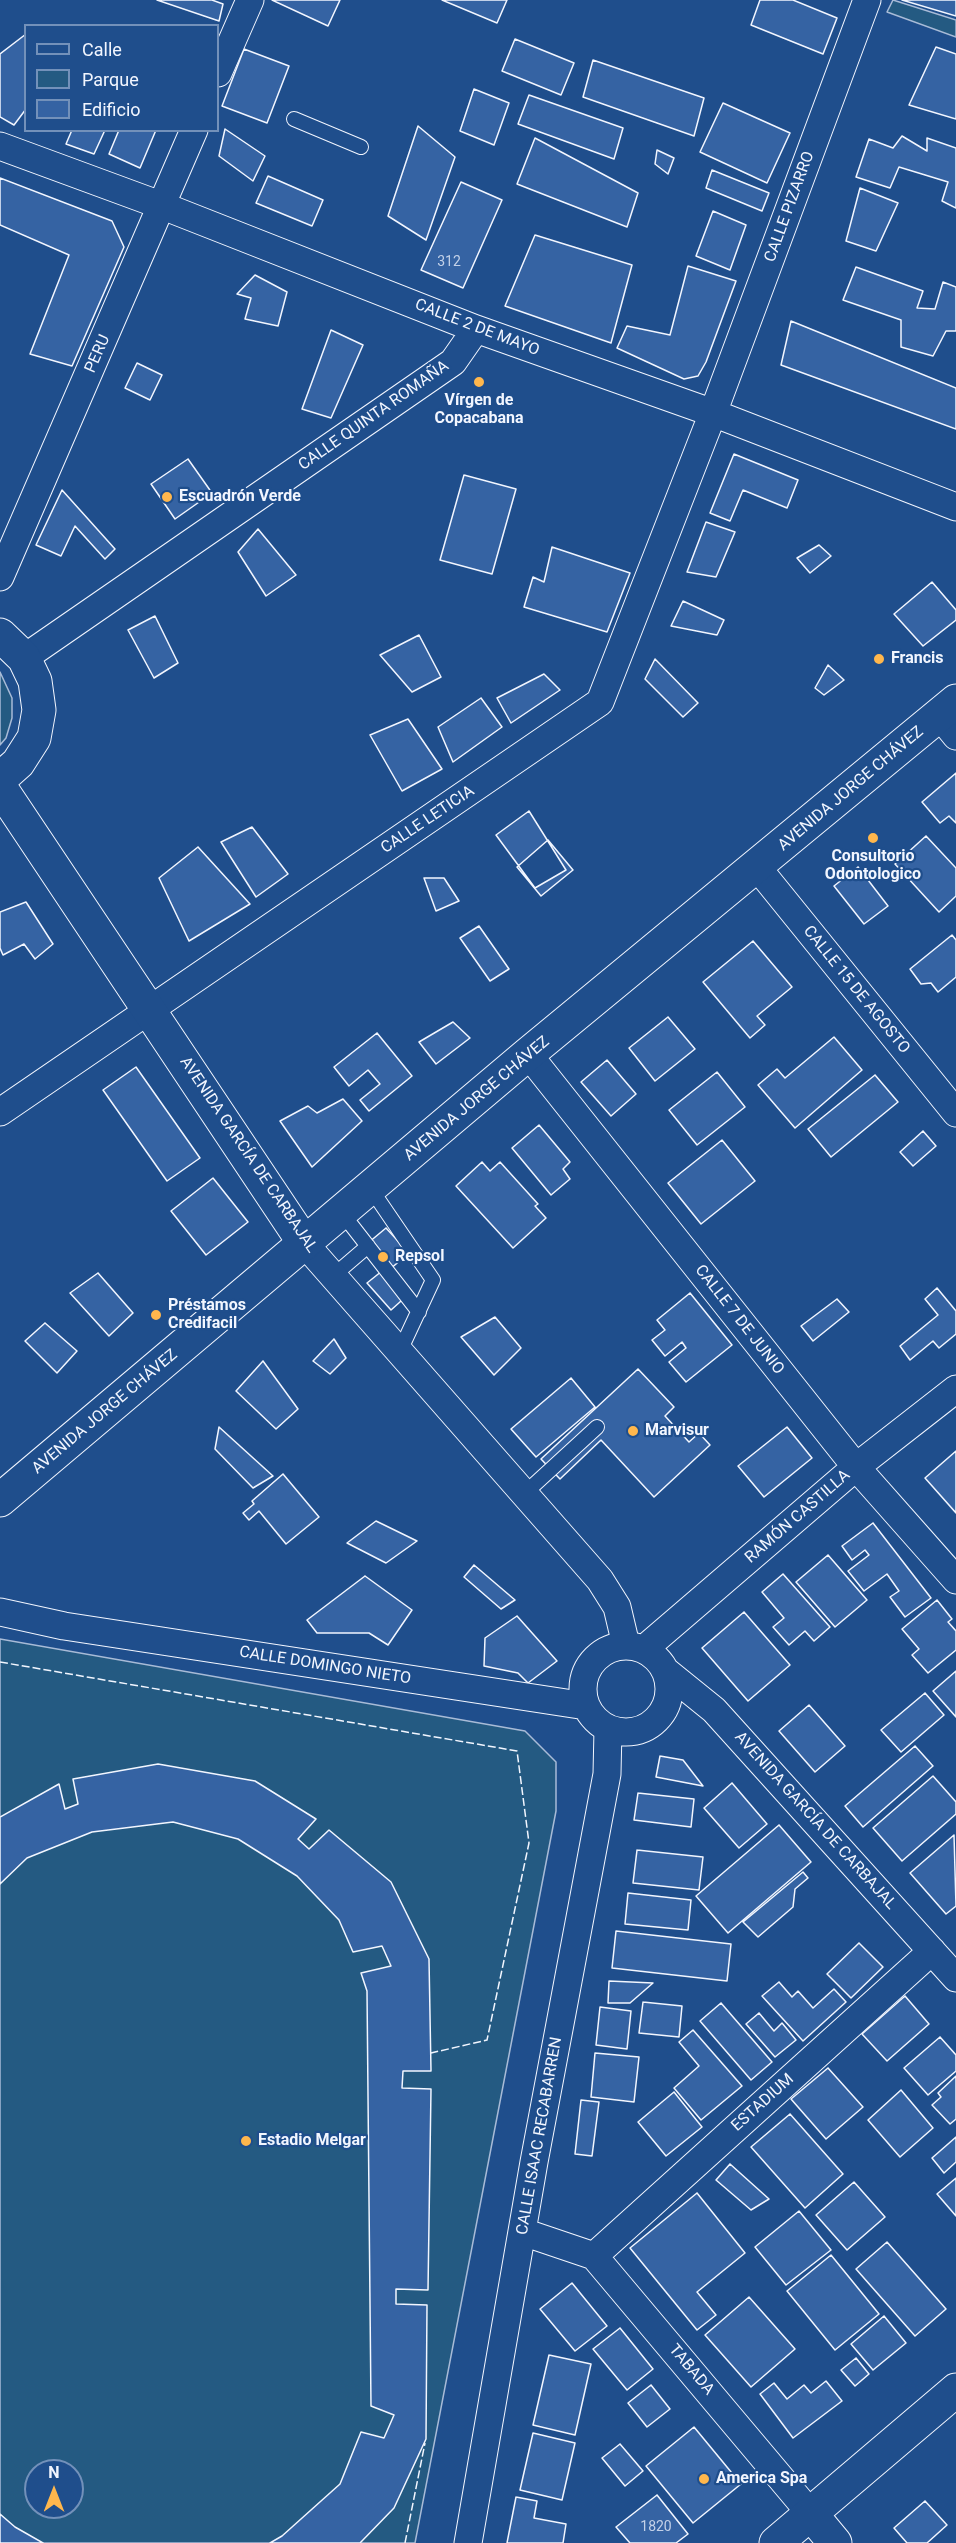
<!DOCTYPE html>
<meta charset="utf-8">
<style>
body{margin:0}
#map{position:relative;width:956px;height:2543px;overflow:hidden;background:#1f4e8c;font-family:Roboto,sans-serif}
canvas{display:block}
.legend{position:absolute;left:24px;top:24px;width:195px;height:108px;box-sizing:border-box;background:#1f4e8c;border:2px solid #7391ba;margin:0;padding:8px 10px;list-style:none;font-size:18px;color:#f2f6ff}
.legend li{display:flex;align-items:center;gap:12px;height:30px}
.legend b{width:30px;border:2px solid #7391ba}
.north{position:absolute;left:24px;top:2459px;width:60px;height:60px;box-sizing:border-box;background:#1f4e8c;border:2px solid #7391ba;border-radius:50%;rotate:0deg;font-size:16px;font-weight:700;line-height:24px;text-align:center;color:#f2f6ff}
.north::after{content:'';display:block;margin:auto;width:21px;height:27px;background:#ffb74d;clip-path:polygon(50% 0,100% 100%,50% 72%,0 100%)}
</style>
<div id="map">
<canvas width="956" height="2543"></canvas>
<ul class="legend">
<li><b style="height:8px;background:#1f4e8c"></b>Calle</li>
<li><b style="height:16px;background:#245a82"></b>Parque</li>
<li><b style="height:16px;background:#3563a3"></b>Edificio</li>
</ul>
<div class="north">N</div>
</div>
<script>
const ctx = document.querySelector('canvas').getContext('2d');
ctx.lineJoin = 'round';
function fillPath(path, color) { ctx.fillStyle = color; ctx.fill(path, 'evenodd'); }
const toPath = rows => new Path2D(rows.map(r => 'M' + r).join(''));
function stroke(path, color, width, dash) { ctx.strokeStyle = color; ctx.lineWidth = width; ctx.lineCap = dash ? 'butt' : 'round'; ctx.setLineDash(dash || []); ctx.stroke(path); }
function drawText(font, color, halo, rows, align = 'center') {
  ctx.font = font + ' Roboto,sans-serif'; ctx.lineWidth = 4.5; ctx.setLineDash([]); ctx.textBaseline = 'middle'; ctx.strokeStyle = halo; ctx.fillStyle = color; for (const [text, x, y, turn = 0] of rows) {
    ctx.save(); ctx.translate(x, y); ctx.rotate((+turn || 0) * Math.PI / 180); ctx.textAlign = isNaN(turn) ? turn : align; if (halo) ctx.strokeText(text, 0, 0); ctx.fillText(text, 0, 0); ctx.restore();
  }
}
const green = toPath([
 [893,0,956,20,956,37,887,12,893,0],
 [0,672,12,698,12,718,6,738,0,745,0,672],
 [0,1639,525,1731,556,1762,556,1811,415,2543,0,2543,0,1639],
 [36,2471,72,2471,72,2507,36,2507,36,2471]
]);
fillPath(green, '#245a82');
stroke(green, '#a8bbd7', 1.5);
const building = toPath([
 [157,0,212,0,223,4,219,21,157,0],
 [272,0,340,0,328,26,272,0],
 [442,0,507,0,497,23,442,0],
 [760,0,793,0,837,18,823,54,751,25,760,0],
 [902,0,956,0,956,16,902,0],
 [26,34,26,109,14,125,0,117,0,54,26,34],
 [515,39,574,63,561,95,502,71,515,39],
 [936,47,956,54,956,119,909,105,936,47],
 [244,49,289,66,267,123,222,106,244,49],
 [593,60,704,98,694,136,583,97,593,60],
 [474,89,509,103,494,145,460,131,474,89],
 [529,95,623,128,614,159,518,124,529,95],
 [723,103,790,133,767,183,700,152,723,103],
 [418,126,455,157,426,240,388,216,418,126],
 [225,129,265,156,253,181,219,156,225,129],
 [72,130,105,130,94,154,66,144,72,130],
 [119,130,156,130,140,168,109,154,119,130],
 [902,136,927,151,927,138,956,148,956,208,942,201,948,182,899,167,890,188,856,177,869,139,893,148,902,136],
 [535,138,638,193,627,227,517,184,535,138],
 [657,150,674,158,668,174,655,164,657,150],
 [712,170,769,193,762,211,706,188,712,170],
 [268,176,323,200,312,226,256,203,268,176],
 [0,178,112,221,124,247,72,366,30,354,69,255,0,225,0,178],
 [461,182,502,200,463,288,421,270,461,182],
 [860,188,898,203,876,251,846,241,860,188],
 [713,211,746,225,730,270,696,256,713,211],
 [535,235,632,265,611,343,505,306,535,235],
 [688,266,736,281,706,362,698,376,684,379,617,348,627,326,670,335,688,266],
 [856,267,923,291,917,308,935,309,943,282,956,287,956,331,946,331,933,356,901,347,901,320,843,300,856,267],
 [255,275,287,292,278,326,245,319,251,298,237,294,255,275],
 [791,321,956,388,956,429,781,365,791,321],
 [331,330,363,345,331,418,302,409,331,330],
 [137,363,162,375,150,400,125,388,137,363],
 [734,454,798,480,787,508,743,490,730,521,710,513,734,454],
 [188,459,212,493,175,519,151,484,188,459],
 [464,475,516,489,492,574,440,560,464,475],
 [62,490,115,549,105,559,75,526,61,556,36,545,62,490],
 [706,522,735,532,716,577,687,572,706,522],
 [258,529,296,575,266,596,238,552,258,529],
 [819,545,831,556,810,573,797,558,819,545],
 [552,547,630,573,607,632,524,607,533,577,544,582,552,547],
 [932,582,956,610,956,620,923,646,894,614,932,582],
 [683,601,724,620,717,635,671,626,683,601],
 [155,616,178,663,154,678,128,630,155,616],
 [419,635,441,677,412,692,380,655,419,635],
 [655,659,698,703,683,717,645,679,655,659],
 [828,665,844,680,824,695,815,688,828,665],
 [544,674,560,690,511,723,497,698,544,674],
 [481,698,502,727,453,762,438,727,481,698],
 [408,719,442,769,402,791,370,735,408,719],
 [956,773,956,823,949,816,940,823,922,802,956,773],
 [529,811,566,870,535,888,496,835,529,811],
 [252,827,288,874,256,897,221,842,252,827],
 [926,836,956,868,956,896,939,912,895,864,926,836],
 [548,840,573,870,541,896,517,867,548,840],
 [198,847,250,904,189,941,159,878,198,847],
 [858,867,888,906,864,924,834,886,858,867],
 [424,878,444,878,459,901,436,911,424,878],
 [26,902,53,944,35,959,24,944,3,955,0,948,0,912,26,902],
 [479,926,509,969,490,981,460,938,479,926],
 [952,935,956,940,956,977,938,992,931,983,921,984,910,969,952,935],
 [753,941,792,987,757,1016,765,1025,750,1038,703,982,753,941],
 [668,1017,695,1049,655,1081,629,1048,668,1017],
 [453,1022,470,1038,436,1064,419,1042,453,1022],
 [377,1033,412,1076,369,1111,360,1100,380,1084,368,1070,349,1086,334,1067,377,1033],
 [834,1037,862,1070,795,1128,758,1085,777,1069,785,1078,834,1037],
 [607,1060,636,1094,611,1116,581,1082,607,1060],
 [136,1067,200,1158,167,1181,103,1090,136,1067],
 [717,1072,745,1107,697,1145,669,1110,717,1072],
 [875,1075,898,1102,831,1157,808,1129,875,1075],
 [343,1099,362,1121,312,1167,280,1121,308,1106,317,1113,343,1099],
 [539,1125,570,1162,563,1169,570,1179,551,1195,512,1148,539,1125],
 [923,1131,936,1146,913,1166,900,1152,923,1131],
 [722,1140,755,1181,701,1224,668,1183,722,1140],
 [482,1162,490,1171,500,1162,538,1204,535,1206,546,1218,513,1248,456,1186,482,1162],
 [213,1178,248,1222,206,1255,171,1211,213,1178],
 [386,1228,409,1253,389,1270,410,1293,391,1310,367,1283,382,1271,362,1248,386,1228],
 [98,1273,133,1313,109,1336,70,1293,98,1273],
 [937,1288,956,1311,956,1334,939,1348,933,1341,910,1360,900,1346,938,1315,925,1299,937,1288],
 [690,1293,732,1345,686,1382,669,1362,686,1348,682,1342,665,1356,652,1340,665,1330,657,1320,690,1293],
 [837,1299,849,1312,813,1341,801,1326,837,1299],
 [495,1317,521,1348,494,1375,461,1337,495,1317],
 [45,1323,77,1351,57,1373,25,1341,45,1323],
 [334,1339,346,1358,330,1374,313,1361,334,1339],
 [263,1361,298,1409,276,1429,236,1391,263,1361],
 [638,1369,674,1407,665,1416,689,1442,699,1433,710,1445,654,1497,601,1440,560,1479,541,1459,638,1369],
 [571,1378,595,1407,536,1457,511,1429,571,1378],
 [219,1427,273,1476,253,1488,215,1449,219,1427],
 [787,1427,812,1458,764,1497,738,1466,787,1427],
 [956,1451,956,1513,925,1478,956,1451],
 [283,1474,319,1517,286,1544,259,1511,249,1520,243,1513,254,1504,252,1501,283,1474],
 [376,1521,417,1541,386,1563,347,1543,376,1521],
 [873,1523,931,1598,905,1617,890,1597,899,1591,887,1574,864,1591,848,1571,869,1555,865,1550,852,1560,842,1546,873,1523],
 [828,1555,867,1600,835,1627,796,1582,828,1555],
 [474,1565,515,1600,501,1609,464,1577,474,1565],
 [783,1574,830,1627,814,1641,805,1631,789,1645,773,1627,784,1618,762,1592,783,1574],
 [365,1576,412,1610,388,1645,369,1633,317,1633,307,1620,365,1576],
 [937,1600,952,1619,948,1622,956,1631,956,1650,928,1673,912,1655,919,1649,902,1629,937,1600],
 [744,1612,790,1665,748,1701,702,1648,744,1612],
 [517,1616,557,1661,528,1683,518,1673,484,1666,485,1638,517,1616],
 [956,1671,956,1717,933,1691,956,1671],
 [925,1693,944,1715,901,1752,881,1730,925,1693],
 [809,1705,845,1746,815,1772,779,1731,809,1705],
 [915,1746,933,1766,863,1827,845,1806,915,1746],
 [660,1756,683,1760,703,1786,656,1777,660,1756],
 [158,1764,255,1781,316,1819,298,1839,309,1849,329,1830,391,1882,429,1959,431,2071,403,2071,402,2088,431,2089,428,2290,396,2289,396,2304,427,2305,426,2439,394,2508,360,2543,270,2543,282,2536,340,2484,361,2432,384,2438,394,2415,371,2406,367,1991,361,1973,391,1966,382,1946,353,1952,339,1920,297,1876,238,1839,173,1822,92,1832,27,1858,0,1884,0,1817,59,1784,65,1809,78,1804,73,1779,158,1764],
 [933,1776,956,1802,956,1814,902,1861,873,1828,933,1776],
 [732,1783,767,1824,739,1848,704,1808,732,1783],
 [638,1793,694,1799,691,1827,634,1820,638,1793],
 [779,1825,811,1862,728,1933,696,1896,779,1825],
 [954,1835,956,1906,946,1914,910,1873,954,1835],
 [637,1850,703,1857,699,1890,633,1883,637,1850],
 [803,1872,808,1878,795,1889,793,1907,758,1937,743,1922,803,1872],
 [628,1893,691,1900,688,1930,625,1924,628,1893],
 [616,1931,731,1944,727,1981,612,1968,616,1931],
 [859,1943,883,1967,851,1998,827,1974,859,1943],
 [609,1981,653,1983,630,2003,608,2003,609,1981],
 [779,1982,792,1997,798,1991,813,2008,834,1989,846,2002,803,2041,762,1996,779,1982],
 [905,1996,929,2024,887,2061,862,2034,905,1996],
 [643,2002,682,2006,679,2037,639,2033,643,2002],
 [721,2003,772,2062,751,2080,700,2021,721,2003],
 [600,2007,631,2011,627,2049,596,2045,600,2007],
 [759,2013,774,2031,782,2023,796,2040,775,2057,746,2024,759,2013],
 [693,2030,742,2086,701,2120,674,2088,699,2066,679,2042,693,2030],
 [940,2037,956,2055,956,2071,928,2095,904,2068,940,2037],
 [595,2053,639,2057,634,2102,591,2097,595,2053],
 [828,2068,863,2107,826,2139,791,2099,828,2068],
 [956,2076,956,2119,950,2124,932,2105,941,2097,938,2093,956,2076],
 [901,2090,933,2128,900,2157,868,2120,901,2090],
 [674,2092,702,2127,666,2156,638,2122,674,2092],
 [581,2100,599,2102,592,2156,575,2154,581,2100],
 [790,2114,843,2174,805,2208,751,2147,790,2114],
 [956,2137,956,2162,944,2173,932,2158,956,2137],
 [730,2164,769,2199,751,2210,716,2180,730,2164],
 [956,2178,956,2216,937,2194,956,2178],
 [854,2182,885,2217,847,2250,816,2215,854,2182],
 [697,2193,745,2253,697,2292,716,2315,697,2330,630,2248,697,2193],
 [799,2211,831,2250,786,2285,755,2247,799,2211],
 [887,2242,946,2309,915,2336,856,2269,887,2242],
 [831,2255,879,2314,835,2350,787,2291,831,2255],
 [572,2283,607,2326,575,2351,540,2309,572,2283],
 [749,2297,795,2349,751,2387,705,2335,749,2297],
 [884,2316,906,2343,873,2370,851,2344,884,2316],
 [620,2328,653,2369,627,2390,593,2349,620,2328],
 [549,2355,591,2364,575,2435,533,2425,549,2355],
 [856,2358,869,2374,855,2386,841,2370,856,2358],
 [826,2381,842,2401,793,2438,760,2394,774,2383,787,2399,804,2385,811,2393,826,2381],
 [651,2385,670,2409,647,2427,628,2403,651,2385],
 [694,2427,741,2484,693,2523,646,2466,694,2427],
 [533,2433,575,2443,562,2500,520,2490,533,2433],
 [620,2444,643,2471,625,2486,602,2458,620,2444],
 [657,2495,688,2534,676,2543,630,2543,616,2527,657,2495],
 [516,2497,537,2501,534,2518,566,2524,563,2543,507,2543,516,2497],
 [925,2501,947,2525,927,2543,907,2543,894,2528,925,2501],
 [0,2514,15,2527,43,2543,0,2543,0,2514]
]);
fillPath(building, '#3563a3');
stroke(building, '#f2f6ff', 1.5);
const service = toPath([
 [294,119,361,147],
 [371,1189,433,1280,399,1353],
 [342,1213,419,1312],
 [333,1276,368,1246],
 [524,1494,597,1427]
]);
const minor = toPath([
 [218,73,250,0],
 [0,146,163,206,476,329,713,413,956,507],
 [0,577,194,130],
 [24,658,453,362,476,329],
 [939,715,956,736],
 [757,867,956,1113],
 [528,1054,856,1467,956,1580],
 [0,1112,600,702,713,413,867,0],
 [305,1244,600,1580,617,1607,626,1645],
 [0,1612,64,1626,586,1706],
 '583 1689a43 43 0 1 1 86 0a43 43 0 1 1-86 0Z',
 [644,1649,856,1467,956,1389],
 [667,1672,714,1710,956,1978],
 [523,2232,594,2256,811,2514],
 [594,2256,932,1951],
 [468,2543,534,2162,607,1774,608,1729]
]);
const tertiary = toPath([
 [0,635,24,658,35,681,39,710,34,738,18,763,0,779],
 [0,787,305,1244]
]);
const secondary = toPath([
 [0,1500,528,1054,956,701],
 [811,2514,835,2543],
 [776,2543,956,2390]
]);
stroke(service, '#f2f6ff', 16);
stroke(minor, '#f2f6ff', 29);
stroke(tertiary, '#f2f6ff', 35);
stroke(secondary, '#f2f6ff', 35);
stroke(service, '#1f4e8c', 14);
stroke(minor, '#1f4e8c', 27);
stroke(tertiary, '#1f4e8c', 33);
stroke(secondary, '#1f4e8c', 33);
stroke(toPath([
 [0,1662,517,1751,529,1843,487,2040,431,2053],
 [405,2543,425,2443]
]), '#f2f6ff', 1.5, [8, 3]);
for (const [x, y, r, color] of [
 [479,382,6,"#ffb74d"],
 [167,497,6,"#ffb74d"],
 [879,659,6,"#ffb74d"],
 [873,838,6,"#ffb74d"],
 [383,1257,6,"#ffb74d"],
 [156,1315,6,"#ffb74d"],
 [633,1431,6,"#ffb74d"],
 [246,2141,6,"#ffb74d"],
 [704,2479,6,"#ffb74d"]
]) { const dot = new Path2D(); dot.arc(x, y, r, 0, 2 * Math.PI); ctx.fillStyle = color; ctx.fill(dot); stroke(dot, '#1f4e8c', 2); }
drawText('14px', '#c3d1e8', null, [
 ["312",449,262],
 ["1820",656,2527]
]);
drawText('16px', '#f2f6ff', '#1f4e8c', [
 ["CALLE PIZARRO",790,207,-70],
 ["CALLE 2 DE MAYO",477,328,21],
 ["PERU",98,354,-66],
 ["CALLE QUINTA ROMAÑA",374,416,-35],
 ["AVENIDA JORGE CHÁVEZ",851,789,-40],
 ["CALLE LETICIA",428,820,-34],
 ["CALLE 15 DE AGOSTO",856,990,51],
 ["AVENIDA JORGE CHÁVEZ",477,1099,-40],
 ["AVENIDA GARCÍA DE CARBAJAL",248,1155,56],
 ["CALLE 7 DE JUNIO",739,1320,52],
 ["AVENIDA JORGE CHÁVEZ",105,1412,-40],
 ["RAMÓN CASTILLA",798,1517,-41],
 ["CALLE DOMINGO NIETO",325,1666,9],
 ["AVENIDA GARCÍA DE CARBAJAL",815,1821,48],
 ["ESTADIUM",763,2103,-42],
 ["CALLE ISAAC RECABARREN",540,2136,-80],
 ["TABADA",691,2370,50]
]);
drawText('bold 16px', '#f2f6ff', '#1f4e8c', [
 ["Vírgen de",479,401,"center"],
 ["Copacabana",479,419,"center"],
 ["Escuadrón Verde",179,497],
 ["Francis",891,659],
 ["Consultorio",873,857,"center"],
 ["Odontologico",873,875,"center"],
 ["Repsol",395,1257],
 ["Préstamos",168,1306],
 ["Credifacil",168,1324],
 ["Marvisur",645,1431],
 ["Estadio Melgar",258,2141],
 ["America Spa",716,2479]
], 'left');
</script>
